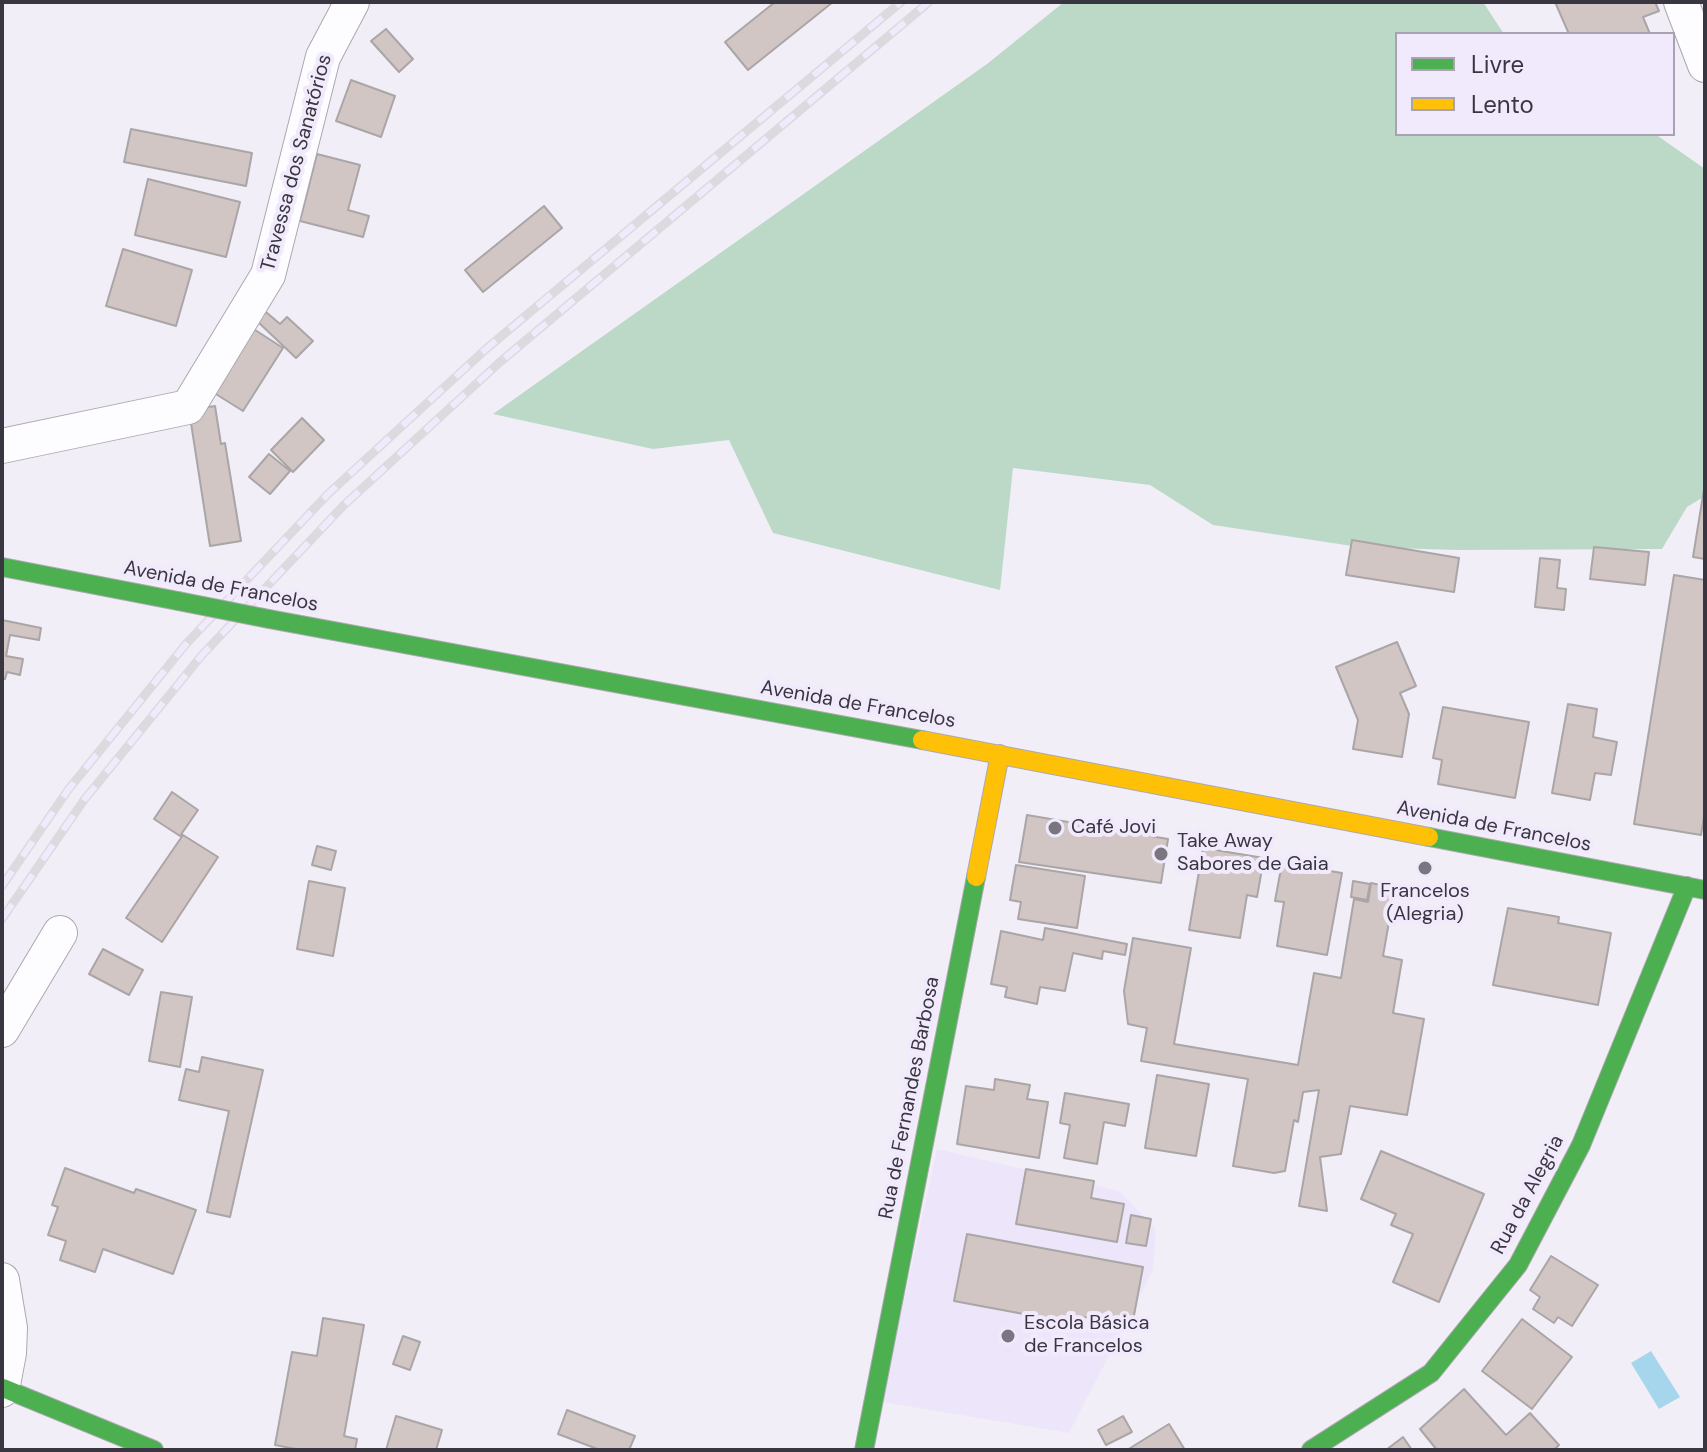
<!DOCTYPE html>
<meta charset="utf-8">
<style>
body{margin:0}
#map{position:relative;width:1707px;height:1452px;overflow:hidden;background:#f2eef8;font-family:"DM Sans",sans-serif}
canvas{display:block}
.frame{position:absolute;inset:0;border:4px solid #3a3641;pointer-events:none}
.legend{position:absolute;left:1395px;top:32px;width:280px;height:104px;box-sizing:border-box;background:#f1eafc;border:2px solid #a8a2b1;margin:0;padding:10px 14px;list-style:none;font-size:24px;color:#3a3641}
.legend li{display:flex;align-items:center;gap:16px;height:40px}
.legend b{width:40px;border:2px solid #a8a2b1}
</style>
<div id="map">
<canvas width="1707" height="1452"></canvas>
<div class="frame"></div>
<ul class="legend">
<li><b style="height:10px;background:#4caf50"></b>Livre</li>
<li><b style="height:10px;background:#ffc107"></b>Lento</li>
</ul>
</div>
<script>
const ctx = document.querySelector('canvas').getContext('2d');
ctx.lineJoin = 'round';
function fillPath(path, color) { ctx.fillStyle = color; ctx.fill(path, 'evenodd'); }
const toPath = rows => new Path2D(rows.map(r => 'M' + r).join(''));
function stroke(path, color, width, dash) { ctx.strokeStyle = color; ctx.lineWidth = width; ctx.lineCap = dash ? 'butt' : 'round'; ctx.setLineDash(dash || []); ctx.stroke(path); }
function drawText(font, color, halo, rows, align = 'center') {
  ctx.font = font + ' "DM Sans",sans-serif'; ctx.lineWidth = 8; ctx.setLineDash([]); ctx.textBaseline = 'middle'; ctx.strokeStyle = halo; ctx.fillStyle = color; for (const [text, x, y, turn = 0] of rows) {
    ctx.save(); ctx.translate(x, y); ctx.rotate((+turn || 0) * Math.PI / 180); ctx.textAlign = isNaN(turn) ? turn : align; if (halo) ctx.strokeText(text, 0, 0); ctx.fillText(text, 0, 0); ctx.restore();
  }
}
fillPath(toPath([
 [937,1149,1119,1191,1156,1229,1153,1270,1069,1433,882,1402]
]), '#ede5fa');
fillPath(toPath([
 [1064,2,1483,2,1504,34,1397,34,1397,134,1655,134,1705,169,1705,496,1687,507,1662,549,1457,550,1359,547,1213,525,1150,485,1013,468,1000,590,773,533,729,440,653,449,493,414,987,64]
]), '#bcd9c7');
fillPath(toPath([
 [1651,1351,1680,1397,1659,1409,1631,1363]
]), '#a5d6eb');
const building = toPath([
 [775,2,833,2,748,70,725,42,775,2],
 [1555,2,1655,2,1659,11,1643,17,1650,34,1569,34,1555,2],
 [386,29,413,59,399,72,371,41,386,29],
 [351,80,395,96,381,137,336,121,351,80],
 [131,129,252,153,246,186,124,162,131,129],
 [317,154,360,165,348,210,369,216,363,237,300,221,317,154],
 [148,179,240,202,226,257,135,235,148,179],
 [544,206,562,228,483,292,465,270,544,206],
 [123,249,192,270,176,326,106,306,123,249],
 [266,312,280,324,287,317,313,341,296,358,257,321,266,312],
 [252,328,283,348,243,411,211,391,252,328],
 [215,406,221,444,225,443,241,541,210,546,189,410,215,406],
 [302,418,324,440,293,472,271,450,302,418],
 [269,454,290,471,270,494,249,477,269,454],
 [1704,489,1705,489,1705,559,1693,557,1704,489],
 [1352,540,1459,558,1454,592,1346,575,1352,540],
 [1594,547,1649,552,1645,585,1590,579,1594,547],
 [1540,558,1560,560,1557,588,1566,589,1564,610,1535,607,1540,558],
 [1674,575,1705,580,1705,811,1701,835,1634,824,1674,575],
 [2,620,41,628,39,640,10,635,6,656,23,659,20,675,7,672,5,679,2,679,2,620],
 [1397,642,1416,686,1400,693,1409,714,1402,757,1353,749,1358,720,1336,667,1397,642],
 [1568,704,1597,709,1593,737,1617,742,1611,775,1595,773,1590,800,1552,793,1568,704],
 [1443,707,1529,722,1515,798,1438,784,1442,760,1433,758,1443,707],
 [172,792,198,810,180,836,154,819,172,792],
 [1027,815,1168,839,1161,883,1019,862,1027,815],
 [183,835,218,857,162,942,126,918,183,835],
 [317,846,336,851,331,870,312,865,317,846],
 [1203,848,1264,858,1257,897,1247,895,1240,938,1189,930,1203,848],
 [1282,863,1342,873,1327,955,1277,946,1284,902,1275,901,1282,863],
 [1016,865,1085,876,1077,928,1018,919,1021,902,1010,900,1016,865],
 [309,881,345,888,333,956,297,949,309,881],
 [1353,881,1370,884,1367,900,1351,897,1353,881],
 [1371,883,1395,888,1383,956,1402,960,1393,1013,1424,1019,1407,1115,1350,1106,1341,1154,1320,1157,1327,1211,1299,1206,1319,1090,1303,1092,1298,1122,1294,1120,1285,1171,1274,1173,1233,1166,1248,1079,1141,1061,1147,1028,1128,1024,1124,991,1133,938,1191,948,1174,1044,1298,1065,1314,973,1341,978,1354,899,1368,902,1371,883],
 [1508,908,1559,917,1558,923,1611,933,1598,1005,1493,985,1508,908],
 [1045,928,1127,944,1125,955,1103,951,1102,959,1073,953,1065,991,1040,987,1037,1004,1005,997,1007,987,991,984,1001,931,1043,940,1045,928],
 [103,949,143,970,129,995,89,974,103,949],
 [161,992,192,997,180,1067,149,1061,161,992],
 [202,1057,263,1070,230,1217,207,1212,229,1111,179,1100,186,1069,199,1072,202,1057],
 [1157,1075,1209,1084,1196,1156,1145,1148,1157,1075],
 [995,1079,1030,1085,1027,1099,1048,1102,1039,1158,957,1144,966,1086,994,1090,995,1079],
 [1065,1093,1129,1104,1125,1126,1104,1122,1097,1164,1064,1158,1070,1125,1060,1123,1065,1093],
 [1381,1151,1484,1194,1439,1302,1393,1282,1413,1234,1391,1225,1396,1214,1361,1199,1381,1151],
 [65,1168,134,1193,136,1189,196,1210,173,1274,103,1249,95,1272,60,1260,66,1241,48,1235,58,1207,52,1205,65,1168],
 [1026,1169,1094,1181,1091,1198,1124,1204,1117,1242,1016,1224,1026,1169],
 [1131,1215,1151,1219,1146,1246,1126,1243,1131,1215],
 [967,1234,1143,1267,1132,1326,1079,1316,1077,1324,954,1301,967,1234],
 [1551,1256,1598,1285,1572,1326,1558,1317,1554,1323,1533,1309,1540,1297,1530,1290,1551,1256],
 [323,1318,364,1325,344,1436,357,1439,355,1450,301,1450,275,1445,292,1352,317,1356,323,1318],
 [1522,1319,1572,1357,1532,1409,1482,1371,1522,1319],
 [403,1336,420,1342,410,1370,393,1364,403,1336],
 [1464,1389,1506,1435,1530,1413,1559,1445,1554,1450,1437,1450,1420,1429,1464,1389],
 [567,1410,635,1436,629,1450,600,1450,558,1434,567,1410],
 [396,1416,442,1430,436,1450,386,1450,396,1416],
 [1123,1416,1132,1432,1106,1445,1098,1430,1123,1416],
 [1169,1424,1185,1450,1127,1450,1169,1424],
 [1403,1437,1412,1450,1386,1450,1403,1437]
]);
fillPath(building, '#d1c6c3');
stroke(building, '#aaa5a6', 2);
const street = toPath([
 [1681,2,1705,65],
 [2,446,188,407,268,275,323,57,352,2],
 [2,1030,60,933],
 [2,1280,10,1328,9,1353,2,1390]
]);
const fast = toPath([
 [2,567,178,601],
 [269,619,922,740],
 [1429,837,1705,890],
 [3,1388,154,1450],
 [864,1450,976,877],
 [1311,1450,1431,1373,1518,1265,1581,1145,1687,886]
]);
const slow = toPath([
 [922,740,1429,837],
 [976,877,1000,754]
]);
stroke(street, '#aca8b1', 36);
stroke(fast, '#aca8b1', 20);
stroke(slow, '#aca8b1', 20);
stroke(street, '#fdfcfe', 34);
stroke(fast, '#4caf50', 18);
stroke(slow, '#ffc107', 18);
const rail = toPath([
 [2,886,68,790,186,644,328,494,486,349,901,2],
 [2,919,84,800,202,655,343,506,500,362,929,2]
]);
stroke(rail, '#dcdade', 9);
stroke(rail, '#f1eafc', 6, [18]);
const fastBridge = toPath([
 [178,601,269,619]
]);
stroke(fastBridge, '#aca8b1', 20, []);
stroke(fastBridge, '#4caf50', 18);
for (const [x, y, r, color] of [
 [1055,828,8,"#7a7681"],
 [1161,854,8,"#7a7681"],
 [1425,868,8,"#7a7681"],
 [1008,1336,8,"#7a7681"]
]) { const dot = new Path2D(); dot.arc(x, y, r, 0, 2 * Math.PI); ctx.fillStyle = color; ctx.fill(dot); stroke(dot, '#f1eafc', 3); }
drawText('20px', '#3a3641', '#f1eafc', [
 ["Travessa dos Sanatórios",297,163,-75],
 ["Avenida de Francelos",221,587,11],
 ["Avenida de Francelos",858,705,10],
 ["Avenida de Francelos",1494,827,11],
 ["Rua de Fernandes Barbosa",910,1098,-79],
 ["Rua da Alegria",1528,1195,-62]
]);
drawText('20px', '#3a3641', '#f1eafc', [
 ["Café Jovi",1071,828],
 ["Take Away",1177,842],
 ["Sabores de Gaia",1177,865],
 ["Francelos",1425,892,"center"],
 ["(Alegria)",1425,915,"center"],
 ["Escola Básica",1024,1324],
 ["de Francelos",1024,1347]
], 'left');
</script>
